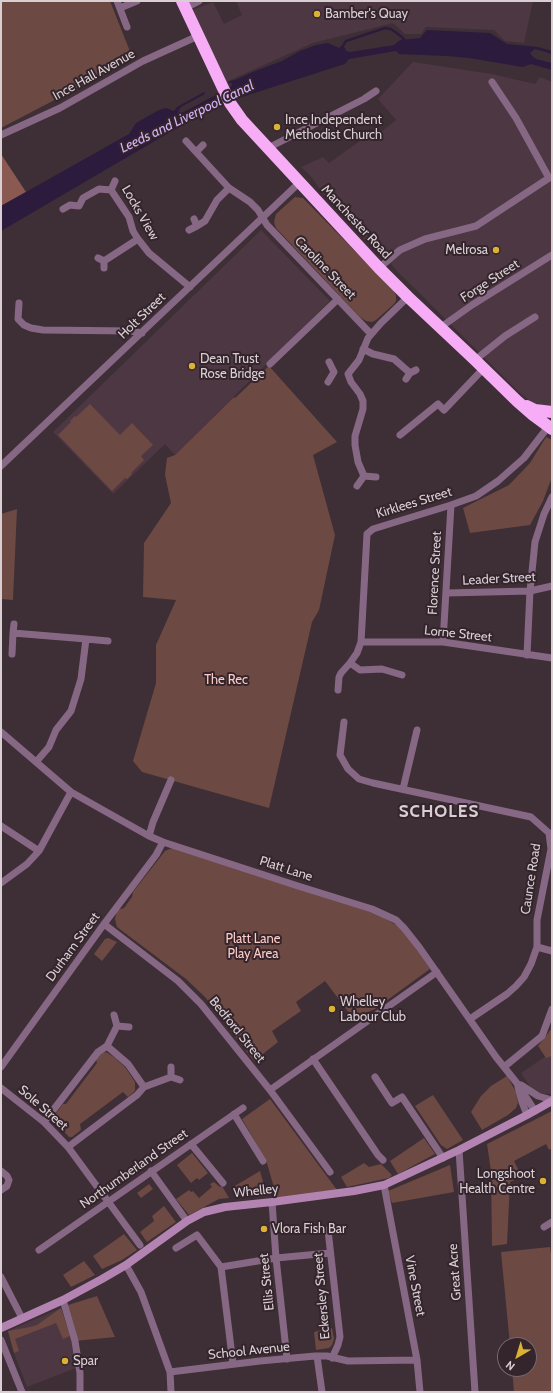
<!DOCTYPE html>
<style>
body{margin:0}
#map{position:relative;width:553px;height:1393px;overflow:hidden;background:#3e2e36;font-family:Cabin,sans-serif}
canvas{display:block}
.frame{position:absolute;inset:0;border:2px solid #d9cfd3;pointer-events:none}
.north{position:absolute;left:497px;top:1337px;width:40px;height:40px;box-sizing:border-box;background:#34242c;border:1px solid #76686f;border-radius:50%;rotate:218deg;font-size:11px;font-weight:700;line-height:16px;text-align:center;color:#d9cfd3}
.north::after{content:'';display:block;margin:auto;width:14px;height:18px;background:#dbb233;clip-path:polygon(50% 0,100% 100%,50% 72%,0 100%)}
</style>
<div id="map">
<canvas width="553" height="1393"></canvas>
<div class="frame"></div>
<div class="north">N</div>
</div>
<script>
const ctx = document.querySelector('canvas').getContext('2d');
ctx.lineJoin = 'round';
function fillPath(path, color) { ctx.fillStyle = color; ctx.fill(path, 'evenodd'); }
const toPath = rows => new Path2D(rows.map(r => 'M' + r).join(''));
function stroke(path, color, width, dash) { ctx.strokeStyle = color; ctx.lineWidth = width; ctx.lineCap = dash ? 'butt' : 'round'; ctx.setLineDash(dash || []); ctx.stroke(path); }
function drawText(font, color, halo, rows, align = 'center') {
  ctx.font = font + ' Cabin,sans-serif'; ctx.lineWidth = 4; ctx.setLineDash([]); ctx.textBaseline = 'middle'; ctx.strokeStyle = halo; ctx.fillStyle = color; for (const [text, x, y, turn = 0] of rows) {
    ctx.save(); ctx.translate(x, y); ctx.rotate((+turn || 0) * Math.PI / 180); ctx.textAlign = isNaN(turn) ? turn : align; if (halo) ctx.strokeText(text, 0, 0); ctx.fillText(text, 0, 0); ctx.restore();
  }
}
fillPath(toPath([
 [236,1,533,1,524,43,505,41,494,30,426,27,421,34,405,34,393,23,313,43,226,82,190,11,213,2,224,24,242,15],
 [413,62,492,74,535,84,540,77,552,82,552,409,539,408,519,392,398,272,381,252,372,247,324,195,310,175,301,167,323,157,329,163,364,138,368,136,371,140,396,120,378,99],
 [261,230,330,301,175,455,165,444,113,494,53,432],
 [552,1052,552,1094,539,1093,532,1090,521,1073],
 [61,1308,74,1347,76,1368,27,1387,14,1353,8,1331]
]), '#4d3742');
fillPath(toPath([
 [1,1,110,1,133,59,1,128],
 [295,197,303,198,393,290,396,295,396,301,393,305,376,320,372,322,366,321,360,317,276,228,274,222,276,214],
 [269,366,337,442,313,455,335,535,319,610,312,622,269,808,142,772,133,761,156,683,156,645,176,600,143,597,144,543,171,503,165,475,167,458,175,455,234,397,235,398],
 [90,404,120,435,132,423,153,445,141,456,144,460,131,473,132,474,127,479,125,478,112,491,58,435,71,422,70,421,75,416,76,417],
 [546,437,552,440,552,477,543,501,530,525,470,533,463,508,509,485,530,463],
 [17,509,13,600,1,599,1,514],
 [172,848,372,911,403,929,430,969,375,1009,353,1018,325,981,296,1002,301,1011,272,1031,278,1042,254,1061,205,997,186,979,117,927,115,919,117,910,124,908,132,897,133,892,165,851],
 [108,938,117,942,102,961,94,954,105,939],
 [552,1028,552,1056,546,1058,538,1046],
 [106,1052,114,1057,125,1067,135,1082,135,1091,128,1097,123,1092,80,1124,81,1130,72,1137,69,1137,55,1122,53,1117,63,1104,66,1104,97,1063,96,1060,99,1054],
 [507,1076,516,1092,518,1103,516,1108,508,1115,482,1130,471,1112,481,1096,491,1086],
 [433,1095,463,1140,447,1149,441,1145,415,1106],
 [270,1099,337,1190,277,1198,266,1160,242,1119],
 [552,1111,552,1148,549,1150,546,1144,514,1161,522,1177,510,1182,507,1244,492,1246,491,1171,487,1144],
 [424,1138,435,1154,398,1174,390,1161],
 [192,1153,208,1173,199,1180,197,1178,191,1183,177,1165],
 [364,1163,369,1167,381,1164,392,1175,389,1178,347,1187,341,1177],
 [450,1165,454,1192,392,1203,388,1191],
 [260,1171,267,1196,238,1197,233,1187],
 [214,1182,220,1187,222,1186,229,1198,219,1199,189,1215,176,1199,189,1190,191,1192,193,1191,199,1198,212,1187,210,1184],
 [149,1184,153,1189,141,1198,137,1193],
 [164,1206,176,1222,147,1242,140,1232,154,1221,152,1216],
 [124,1234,137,1250,122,1260,102,1269,93,1256],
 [550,1247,552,1261,552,1392,514,1392,512,1369,529,1369,529,1345,510,1345,501,1252],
 [84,1261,95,1275,71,1287,63,1275],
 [97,1296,115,1337,75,1341,65,1306],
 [61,1308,70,1336,63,1339,56,1323,15,1339,19,1351,14,1353,8,1331,30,1327,37,1325],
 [332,1328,334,1339,332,1345,329,1348,316,1350,314,1332]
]), '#6d4943');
fillPath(toPath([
 [1,154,26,192,1,206]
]), '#895952');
fillPath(toPath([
 [427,30,490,33,507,44,538,47,552,51,552,54,535,49,530,53,532,56,536,59,552,63,552,70,531,64,523,67,469,58,447,56,399,54,396,51,349,59,345,64,326,70,242,97,236,95,194,114,183,120,177,128,1,231,1,206,129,134,136,123,159,110,166,108,174,111,177,107,204,92,205,94,181,107,178,112,180,114,231,87,232,83,228,83,230,81,235,80,255,71,282,61,300,51,316,45,328,43,339,48,341,46,345,48,346,51,350,52,394,45,400,40,420,38]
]), '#2d1b3d');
stroke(toPath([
 [343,49,343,46,346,41,385,28,391,29,402,37,405,41]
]), '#2d1b3d', 2.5);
stroke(toPath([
 [117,1,127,27],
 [120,8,137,1],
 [185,8,199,1],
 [1,135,60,108,143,61,198,36],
 [186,141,196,152,203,145],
 [268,148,364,99,376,91],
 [196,152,229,188,250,202,258,210,267,225,371,334],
 [115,181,111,190,129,217,133,231,138,239,149,253,190,287],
 [63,209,70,205,79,206,83,198,99,189,111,190],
 [197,226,205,221,217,200,229,188],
 [189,230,197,226,194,219],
 [98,258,104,261,104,268],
 [104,261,138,239],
 [379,268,400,250,425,239,476,226,549,178,516,118,492,82],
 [19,303,18,319,24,325,31,328,43,330,131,331,142,333],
 [441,327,472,305,552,255],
 [363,349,373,354,394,359,410,373],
 [475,360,505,336,535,317],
 [270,364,338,299],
 [406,379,410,373,416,370],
 [328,382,334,372,329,362],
 [400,435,438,404,444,410,484,368],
 [1,466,300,182],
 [364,476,358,462,355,445,355,436,363,409,363,401,360,394,351,382,348,374,359,360,368,338,381,323,408,297],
 [357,486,364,476,376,477],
 [447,593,530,591,552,586],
 [13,633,14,624],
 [86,639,108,641],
 [361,642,443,642,552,658],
 [443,642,451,505],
 [12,654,13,633,86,639,81,679,71,711,56,730,49,747,36,762],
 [527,655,530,591,535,542,544,514,552,497],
 [402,675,382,669,360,670,350,663,357,653,361,642,367,534,373,529,451,505,476,496,498,481,524,458,548,427],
 [338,690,339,677,341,673,350,663],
 [344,722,340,755,348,769,359,779,373,783,531,817,549,833,551,849,537,920,537,947,531,964,524,977,516,986,507,994,470,1019],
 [1,732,71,792,149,836,163,842,298,886,372,909,396,920,404,928,419,947,496,1057,516,1082,535,1111],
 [403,789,417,730],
 [1,826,39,851],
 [149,836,153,822,171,780],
 [1,883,27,864,39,851,71,792],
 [104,924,178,981,201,1004,270,1090,330,1172],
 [537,947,552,951],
 [114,1015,117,1026],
 [107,1046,128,1064,144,1087],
 [313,1059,378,1155,383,1160],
 [1,1067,104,924,156,855,163,842],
 [504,1067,542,1036,552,1009],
 [171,1077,171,1067],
 [375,1077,392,1103,402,1097,443,1158],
 [521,1085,538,1096,552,1100],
 [518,1087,522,1102,527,1115],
 [1,1088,44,1122,68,1147,140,1245],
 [270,1090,437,972],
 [234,1114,263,1161],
 [44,1122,98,1052,107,1046,117,1026,129,1027],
 [191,1144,223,1183],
 [68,1147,137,1095,144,1087,171,1077,180,1080],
 [459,1150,475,1392],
 [1,1171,7,1176,9,1180,7,1186,1,1190],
 [151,1171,187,1221],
 [384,1185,417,1360,420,1392],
 [272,1202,276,1258,287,1359],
 [544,1227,552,1222],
 [328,1230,340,1337,338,1345,332,1358],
 [176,1248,197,1235,221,1267,233,1364],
 [39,1250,243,1108],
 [126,1265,141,1292,170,1372,171,1392],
 [221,1267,276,1258,330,1253],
 [1,1277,22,1318],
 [63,1300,75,1341,80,1373,80,1392],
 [1,1340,22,1392],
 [317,1356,322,1392],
 [170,1372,260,1361,315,1356,327,1356,348,1361,417,1360]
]), '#866885', 7);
stroke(toPath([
 [1,1328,63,1300,102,1279,126,1265,187,1221,204,1212,225,1207,272,1202,354,1191,384,1185,459,1150,527,1115,552,1101]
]), '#b384b2', 8);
stroke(toPath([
 [182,1,230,103,242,120,379,268,408,297,475,360,517,401,533,415,552,429],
 [527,406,535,410,552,412]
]), '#f6adf5', 12);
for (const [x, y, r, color] of [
 [317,14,4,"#dbb233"],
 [277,127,4,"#dbb233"],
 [496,250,4,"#dbb233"],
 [192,366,4,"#dbb233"],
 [332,1009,4,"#dbb233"],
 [543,1181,4,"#dbb233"],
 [264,1229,4,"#dbb233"],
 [65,1361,4,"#dbb233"]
]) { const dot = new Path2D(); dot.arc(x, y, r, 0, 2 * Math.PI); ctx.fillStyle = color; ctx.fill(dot); stroke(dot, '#34242c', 1.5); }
drawText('13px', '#d9cfd3', '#34242c', [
 ["Bamber's Quay",325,14],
 ["Ince Independent",285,120],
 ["Methodist Church",285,135],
 ["Melrosa",488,250,"right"],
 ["Dean Trust",200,359],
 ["Rose Bridge",200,374],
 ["Whelley",340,1002],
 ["Labour Club",340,1017],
 ["Longshoot",535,1174,"right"],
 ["Health Centre",535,1189,"right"],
 ["Vlora Fish Bar",272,1229],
 ["Spar",73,1361]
], 'left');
drawText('13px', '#d9cfd3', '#34242c', [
 ["Ince Hall Avenue",94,75,-29],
 ["Locks View",140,213,60],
 ["Manchester Road",356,222,47],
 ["Caroline Street",325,268,46],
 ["Forge Street",490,281,-33],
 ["Holt Street",142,316,-44],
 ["Kirklees Street",414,503,-17],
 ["Florence Street",435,573,-87],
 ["Leader Street",499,579,-3],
 ["Lorne Street",458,634,6],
 ["Platt Lane",286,869,18],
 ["Caunce Road",531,879,-81],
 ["Durham Street",73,947,-54],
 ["Bedford Street",237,1030,51],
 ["Sole Street",43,1108,41],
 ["Northumberland Street",134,1169,-35],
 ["Whelley",256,1191,-6],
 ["Great Acre",455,1272,-94],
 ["Ellis Street",267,1282,-96],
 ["Vine Street",415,1286,79],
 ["Eckersley Street",322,1296,-95],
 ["School Avenue",249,1351,-6]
]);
drawText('13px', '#fccbc4', '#34242c', [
 ["The Rec",226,680],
 ["Platt Lane",253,939],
 ["Play Area",253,954]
]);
drawText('italic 14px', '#d2b2f3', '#34242c', [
 ["Leeds and Liverpool Canal",187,117,-26]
]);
ctx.letterSpacing = '1px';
drawText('bold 17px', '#d9cfd3', '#34242c', [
 ["SCHOLES",439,812]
]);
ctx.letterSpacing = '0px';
</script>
